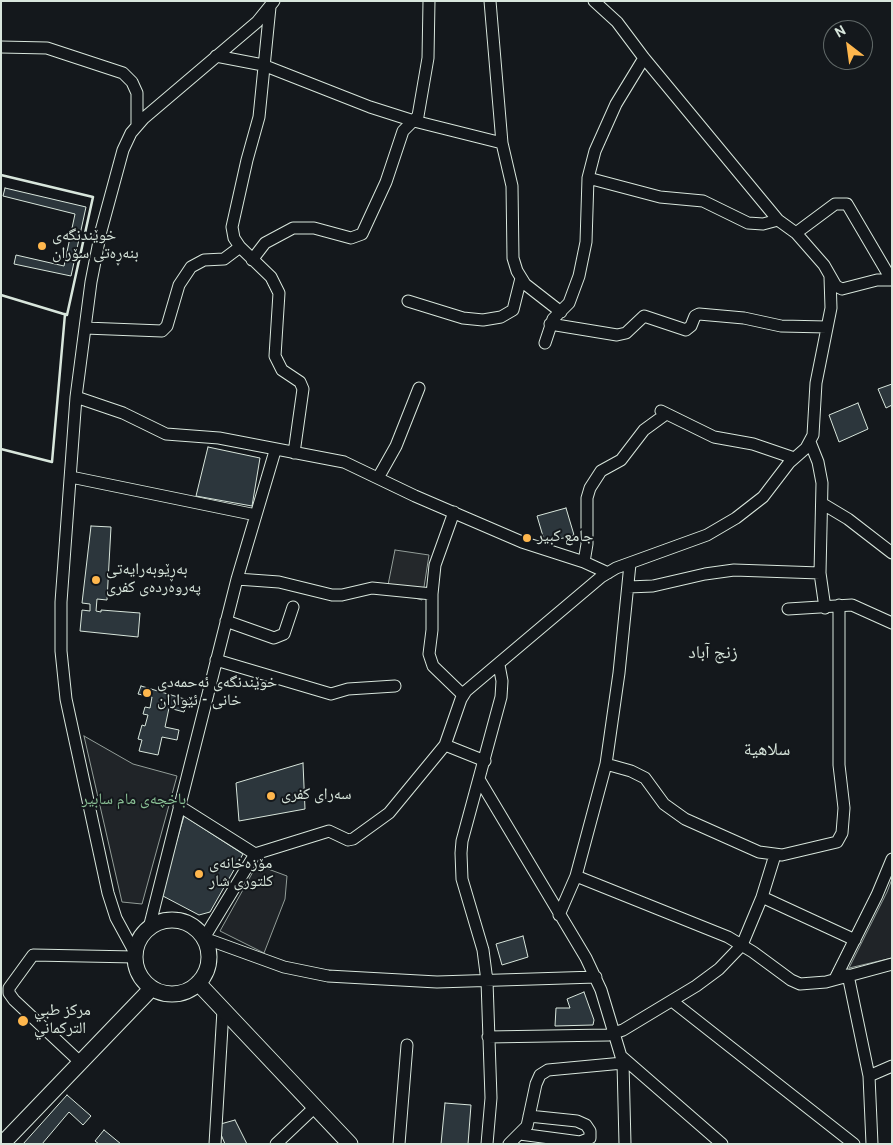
<!DOCTYPE html>
<meta charset="utf-8">
<style>
body{margin:0}
#map{position:relative;width:893px;height:1145px;overflow:hidden;background:#14181c;font-family:Overpass,sans-serif}
canvas{display:block}
.frame{position:absolute;inset:0;border:2px solid #d8e6dc;pointer-events:none}
.north{position:absolute;left:823px;top:20px;width:50px;height:50px;box-sizing:border-box;background:#14181c;border:1px solid #626a69;border-radius:50%;rotate:330deg;font-size:14px;font-weight:700;line-height:20px;text-align:center;color:#d8e6dc}
.north::after{content:'';display:block;margin:auto;width:18px;height:22px;background:#ffb74d;clip-path:polygon(50% 0,100% 100%,50% 72%,0 100%)}
</style>
<div id="map">
<canvas width="893" height="1145"></canvas>
<div class="frame"></div>
<div class="north">N</div>
</div>
<script>
const ctx = document.querySelector('canvas').getContext('2d');
ctx.lineJoin = 'round';
function fillPath(path, color) { ctx.fillStyle = color; ctx.fill(path, 'evenodd'); }
const toPath = rows => new Path2D(rows.map(r => 'M' + r).join(''));
function stroke(path, color, width, dash) { ctx.strokeStyle = color; ctx.lineWidth = width; ctx.lineCap = dash ? 'butt' : 'round'; ctx.setLineDash(dash || []); ctx.stroke(path); }
function drawText(font, color, halo, rows, align = 'center') {
  ctx.font = font + ' Overpass,"Noto Naskh Arabic",sans-serif'; ctx.lineWidth = 4; ctx.setLineDash([]); ctx.textBaseline = 'middle'; ctx.strokeStyle = halo; ctx.fillStyle = color; for (const [text, x, y, turn = 0] of rows) {
    ctx.save(); ctx.translate(x, y); ctx.rotate((+turn || 0) * Math.PI / 180); ctx.textAlign = isNaN(turn) ? turn : align; if (halo) ctx.strokeText(text, 0, 0); ctx.fillText(text, 0, 0); ctx.restore();
  }
}
const green = toPath([
 [84,736,133,764,177,776,142,904,122,902,84,736],
 [260,866,287,876,285,899,264,953,220,931,254,870,260,866],
 [892,879,892,958,849,968,887,892,892,879]
]);
fillPath(green, '#202428');
stroke(green, '#939e99', 1);
const parking = toPath([
 [395,550,429,555,422,600,387,590,395,550]
]);
fillPath(parking, '#24282b');
stroke(parking, '#939e99', 1);
const building = toPath([
 [5,188,86,207,71,276,14,264,16,255,64,266,75,214,3,196,5,188],
 [892,384,892,405,886,408,878,389,892,384],
 [858,403,868,429,839,442,829,415,858,403],
 [208,447,260,458,252,506,196,496,208,447],
 [566,508,574,535,545,543,537,516,566,508],
 [91,526,111,527,107,600,97,599,96,611,101,612,101,610,140,613,138,637,80,631,82,610,90,611,90,604,82,603,91,526],
 [141,686,188,700,184,712,169,708,165,727,179,730,177,740,162,737,158,755,139,751,142,740,138,739,142,725,145,726,148,715,143,714,145,707,150,708,152,697,138,694,141,686],
 [303,763,305,809,239,821,236,783,303,763],
 [184,816,243,854,210,912,199,915,161,895,184,816],
 [523,936,528,957,502,965,496,944,523,936],
 [584,992,594,1020,593,1025,555,1026,556,1008,570,1008,567,999,584,992],
 [67,1095,91,1116,83,1125,69,1112,42,1144,23,1144,67,1095],
 [445,1103,471,1105,468,1144,441,1144,445,1103],
 [235,1120,247,1144,225,1144,217,1125,235,1120],
 [104,1130,121,1144,99,1144,95,1141,104,1130]
]);
fillPath(building, '#2c363c');
stroke(building, '#d8e6dc', 1);
const minor = toPath([
 [490,1,502,143,512,186,513,258,517,271,525,284,561,312],
 [594,1,617,22,644,58,778,220,796,233,824,265,836,286,842,289,877,280,892,280],
 [270,7,259,117,247,160,232,227,234,238,240,247,271,277,279,293,275,356,282,370,300,382,303,389,294,453],
 [1,47,47,48,123,73,132,82,137,93,137,125],
 [216,56,263,65,370,107,414,121,502,143],
 [588,178,660,197,703,201,748,223,763,224,778,220],
 [796,233,835,204,847,204,891,279],
 [252,260,265,243,293,228,314,228,351,238,362,234,386,182,403,131,418,116,428,58,429,1],
 [408,301,463,318,483,320,501,317,513,310,521,278],
 [550,324,617,335,626,333,644,316,686,330,691,326,695,316,699,314,744,318,781,326,827,327],
 [85,328,162,331,167,326,179,285,191,267,204,260,224,259,240,247],
 [545,343,553,319,569,303,579,276,586,242,588,178,595,151,616,104,644,58],
 [76,397,123,413,166,434,219,438,344,462,415,496,522,542,584,562,608,573],
 [661,411,714,437,753,444,794,458],
 [810,442,818,462,822,483,820,573,825,608],
 [71,477,256,515],
 [378,478,396,446,419,388],
 [823,504,848,519,892,553],
 [454,512,435,565,432,594,432,630,429,654,433,666,463,695],
 [584,562,587,544,587,498,590,488,601,471,621,460,644,430,666,414],
 [237,579,279,582,332,595,342,595,372,588,432,594],
 [628,587,653,586,705,574,734,570,820,573],
 [788,609,852,605,892,623],
 [226,621,274,638,284,634,293,607],
 [216,660,331,694,348,689,395,686],
 [445,745,485,761],
 [606,764,631,771,645,778,664,804,685,819,759,852,782,855,837,842,842,833,844,808,839,765,839,605],
 [479,779,586,958,601,990,623,1063,625,1144],
 [179,806,255,854],
 [576,876,728,937,753,952,791,980,800,984,826,982,892,964],
 [762,897,855,940],
 [559,915,576,876,606,764,619,673,630,564],
 [149,928,237,579,275,451],
 [135,953,116,918,108,893,66,699,61,651,61,602,76,397,91,282,101,231,123,150,131,133,144,118,257,22,274,1],
 [848,975,869,1076,872,1144],
 [596,977,437,982,328,976,284,967,204,938,255,854,329,831,348,840,353,839,389,813,445,745,461,699,466,691,601,577,616,568,707,535,736,518,763,497,789,463,806,448,813,435,816,383,831,308,830,277],
 [835,979,877,895,892,859],
 [672,1001,854,1144],
 [488,1037,608,1035,623,1030,696,986,719,969,742,945,762,897,775,855],
 [622,1057,722,1144],
 [80,1062,14,1000,9,993,9,988,33,955,135,957],
 [869,1076,892,1066],
 [520,1134,580,1142,590,1138,590,1131,586,1125,577,1121,529,1116],
 [215,1144,223,1010],
 [276,1144,315,1107],
 [399,1144,407,1045],
 [487,1144,491,1098,487,981,483,950,462,879,461,853,462,841,501,697,502,681,499,665],
 [509,1144,527,1126,536,1084,540,1075,548,1070,623,1063]
]);
const major = toPath([
 '135 957a37 37 0 1 1 74 0a37 37 0 1 1-74 0Z',
 [198,983,350,1144],
 [2,1144,152,988]
]);
stroke(minor, '#d8e6dc', 13);
stroke(major, '#d8e6dc', 17);
stroke(minor, '#14181c', 11);
stroke(major, '#14181c', 15);
stroke(toPath([
 [1,175,93,197,67,315,1,295],
 [1,449,52,462,65,314]
]), '#d8e6dc', 2.5);
for (const [x, y, r, color] of [
 [42,246,5,"#ffb74d"],
 [527,538,5,"#ffb74d"],
 [96,580,5,"#ffb74d"],
 [147,693,5,"#ffb74d"],
 [271,796,5,"#ffb74d"],
 [199,874,5,"#ffb74d"],
 [23,1021,6,"#ffb74d"]
]) { const dot = new Path2D(); dot.arc(x, y, r, 0, 2 * Math.PI); ctx.fillStyle = color; ctx.fill(dot); stroke(dot, '#14181c', 2); }
drawText('16px', '#d8e6dc', '#14181c', [
 ["خوێندنگەی",52,237],
 ["بنەڕەتی سۆران",52,255],
 ["جامع كبير",537,538],
 ["بەڕێوبەرایەتی",106,571],
 ["پەروەردەی کفری",106,589],
 ["خوێندنگەی ئەحمەدی",157,684],
 ["خانی - ئێواران",157,702],
 ["سەرای کفری",281,796],
 ["مۆزەخانەی",209,865],
 ["کلتوری شار",209,883],
 ["مركز طبي",34,1012],
 ["التركماني",34,1030]
], 'left');
drawText('16px', '#8ac095', '#14181c', [
 ["باخچەی مام سابیر",134,801]
]);
drawText('18px', '#d8e6dc', '#14181c', [
 ["زنج آباد",713,654],
 ["سلاهية",767,751]
]);
</script>
